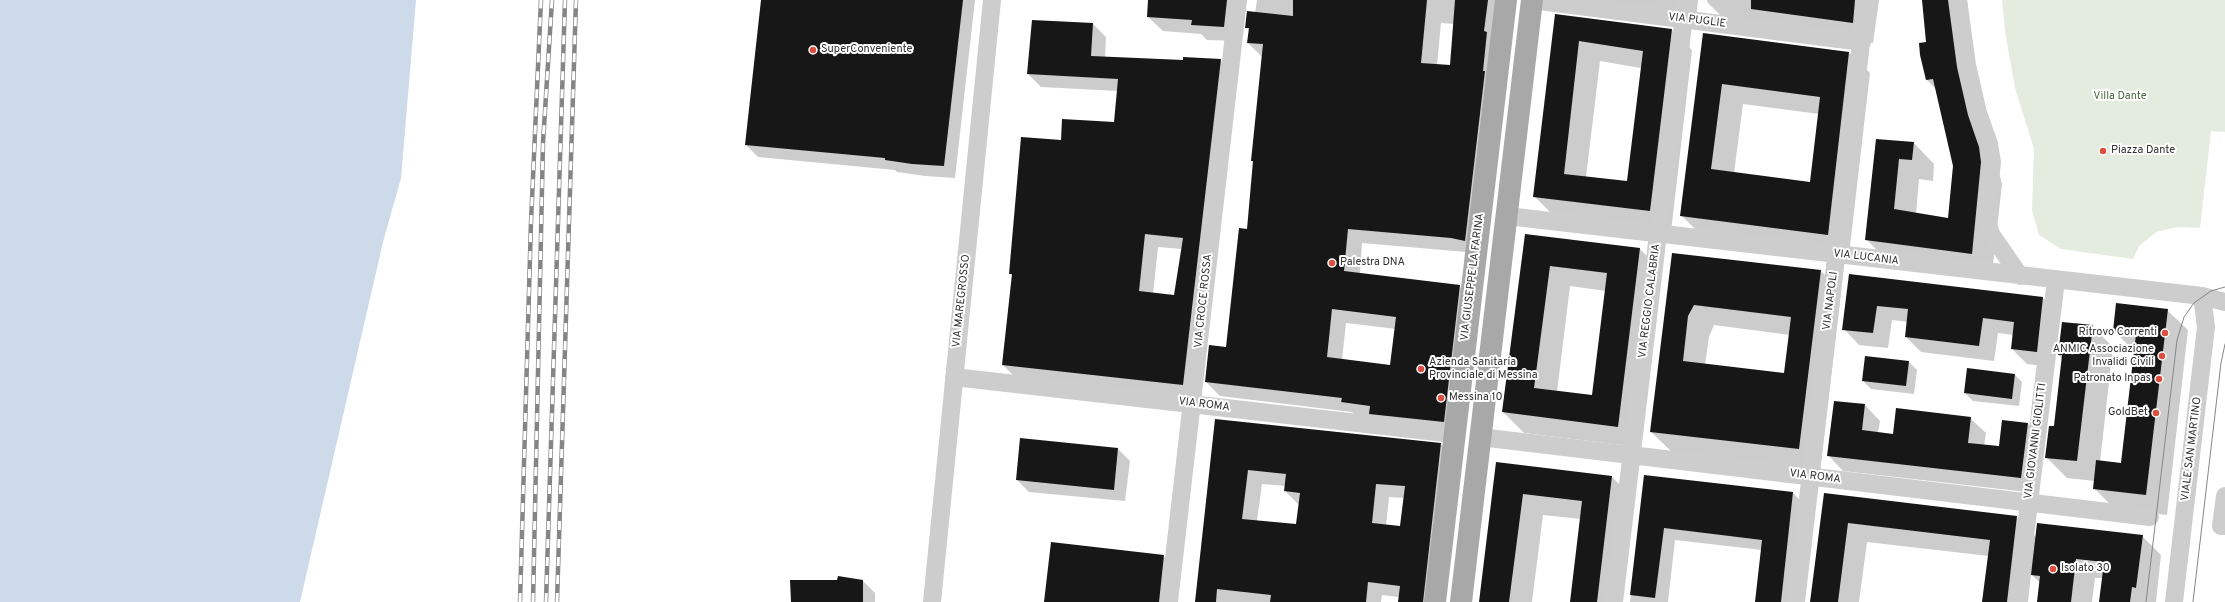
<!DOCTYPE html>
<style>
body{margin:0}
canvas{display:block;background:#fff}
</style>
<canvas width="2225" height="602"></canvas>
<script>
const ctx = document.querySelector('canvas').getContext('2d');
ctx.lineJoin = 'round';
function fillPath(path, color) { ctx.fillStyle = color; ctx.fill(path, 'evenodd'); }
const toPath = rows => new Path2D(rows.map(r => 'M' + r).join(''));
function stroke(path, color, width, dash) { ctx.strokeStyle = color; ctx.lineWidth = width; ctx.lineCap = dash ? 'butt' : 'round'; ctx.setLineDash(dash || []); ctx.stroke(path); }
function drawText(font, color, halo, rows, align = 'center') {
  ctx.font = font + ' Overpass,sans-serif'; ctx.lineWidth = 4; ctx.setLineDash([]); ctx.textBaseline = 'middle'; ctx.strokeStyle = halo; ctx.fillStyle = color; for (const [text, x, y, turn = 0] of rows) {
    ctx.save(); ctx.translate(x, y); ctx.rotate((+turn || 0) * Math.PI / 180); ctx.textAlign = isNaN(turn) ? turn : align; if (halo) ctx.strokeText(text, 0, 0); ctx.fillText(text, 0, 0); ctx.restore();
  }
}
fillPath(toPath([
 [2002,0,2225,0,2225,132,2211,131,2200,228,2178,227,2156,232,2139,246,2133,259,2061,249,2039,235,2032,210,2034,149,2015,88,2005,31]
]), '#e4ecdf');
fillPath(toPath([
 [0,0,416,0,401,178,383,242,300,602,0,602]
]), '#cddaea');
fillPath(toPath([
 [762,0,975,0,955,178,925,176,897,172,895,170,758,157,746,145],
 [1149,0,1243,0,1239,41,1207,40,1201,34,1163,31,1148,17],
 [1257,0,1504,0,1466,252,1362,243,1360,274,1459,286,1474,300,1458,436,1357,417,1352,412,1220,396,1206,382,1227,348,1248,230,1254,162,1252,161,1262,57,1248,43,1249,30,1246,27,1255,13],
 [1441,23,1455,24,1451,66,1437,65],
 [1346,323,1396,329,1391,366,1342,360],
 [1572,0,1698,0,1696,21],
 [1707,0,1879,0,1873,43,1728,23,1707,2],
 [1923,0,1967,0,1977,88,2002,184,1992,274,1887,260,1866,239,1877,140,1914,143,1934,164,1933,181,1919,179,1916,214,1949,219,1954,166,1937,90,1927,80,1921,55,1928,43],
 [1556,15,1672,30,1692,50,1671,232,1555,217,1534,196],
 [1600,61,1641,68,1628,182,1586,177],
 [1093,24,1106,37,1105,58,1184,62,1220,60,1234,74,1196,398,1016,378,1003,365,1013,276,1010,274,1062,141,1115,123,1118,91,1041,87,1028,74],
 [1158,247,1182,249,1175,296,1153,294],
 [1704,34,1849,53,1870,73,1849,255,1702,236,1681,215],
 [1743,104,1819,114,1810,183,1734,173],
 [1526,235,1640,249,1660,270,1638,447,1524,433,1503,412],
 [1570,286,1606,291,1593,397,1557,392],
 [1673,254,1821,271,1841,292,1820,470,1672,452,1651,432],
 [1714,325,1790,335,1785,374,1705,365,1709,337],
 [1850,275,2043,298,2058,313,2052,367,2027,364,2012,349,2014,335,1998,333,1994,361,1921,352,1906,337,1908,322,1892,320,1888,348,1859,345,1844,329],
 [2167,310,2188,330,2167,515,2115,509,2094,488,2095,481,2067,478,2046,457,2054,427,2062,359,2059,355,2092,326,2113,347,2100,462,2121,464,2135,352,2114,331],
 [1909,362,1917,370,1914,394,1871,389,1863,381],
 [2014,374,2022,382,2019,406,1973,401,1965,393],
 [1865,405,1880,421,1878,433,1894,435,1970,418,1986,433,1984,446,2000,448,2028,424,2043,440,2036,493,1843,471,1828,455],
 [1216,420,1441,444,1454,458,1438,602,1399,602,1399,597,1382,595,1381,602,1196,602],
 [1262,484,1286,486,1285,491,1299,505,1297,526,1257,521],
 [1389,497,1405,498,1401,527,1386,525],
 [1118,449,1130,461,1125,501,1029,492,1017,480],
 [1497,464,1612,477,1633,498,1620,602,1571,602,1581,519,1543,515,1532,602,1480,602],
 [1645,476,1793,493,1805,505,1793,602,1756,602,1762,550,1675,540,1668,602,1630,602],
 [1825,494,2016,517,2036,537,2142,536,2161,555,2156,602,2100,602,2103,578,2095,578,2092,602,2038,602,2040,583,2031,574,2028,602,1983,602,1989,556,1867,542,1859,602,1811,602],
 [1163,556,1179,571,1175,602,1045,602],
 [839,577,863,581,875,593,875,602,792,602,838,581]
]), '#0003');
fillPath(toPath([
 [761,0,963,0,944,166,912,164,885,160,885,158,745,145],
 [1148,0,1227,0,1224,27,1191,25,1192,20,1147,17],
 [1293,0,1427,0,1421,63,1450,65,1455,0,1488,0,1484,31,1487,32,1483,71,1485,71,1465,241,1451,238,1348,229,1344,271,1460,285,1444,422,1369,414,1370,406,1341,402,1342,398,1205,382,1209,345,1226,347,1239,228,1247,229,1253,161,1251,161,1263,44,1247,43,1249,28,1245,28,1247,11,1293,16],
 [1332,309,1396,317,1390,365,1327,357],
 [1751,0,1855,0,1853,23,1751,9],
 [1922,0,1948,0,1957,67,1968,115,1979,147,1981,162,1972,254,1865,240,1876,139,1914,142,1912,160,1899,159,1894,209,1948,218,1953,166,1933,79,1926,80,1920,55,1919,43,1926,42],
 [1555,14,1672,29,1650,211,1533,197],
 [1579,41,1643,51,1627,181,1564,174],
 [1032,20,1093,23,1091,56,1183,60,1183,57,1221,59,1183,385,1002,365,1012,274,1009,274,1021,137,1061,140,1062,119,1114,122,1118,79,1027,74],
 [1145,234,1183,238,1174,295,1139,291],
 [1703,33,1849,52,1828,235,1680,216],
 [1722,84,1820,97,1810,182,1711,169],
 [1525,234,1640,248,1618,427,1502,412],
 [1550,266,1607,273,1592,395,1534,388],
 [1672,253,1821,270,1799,449,1650,432],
 [1694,305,1791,317,1784,373,1683,361,1688,316],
 [1849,274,2043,297,2037,352,2011,349,2014,322,1983,318,1979,346,1905,337,1908,309,1877,306,1873,333,1842,330],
 [2116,303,2168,309,2146,495,2093,489,2096,460,2121,463,2136,334,2113,331],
 [2062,322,2093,325,2077,461,2045,458,2049,426,2054,426,2062,355,2058,355],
 [1865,356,1909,361,1906,386,1862,381],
 [1967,368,2015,374,2012,399,1964,393],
 [1834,401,1865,404,1862,430,1893,434,1896,408,1971,417,1968,443,1999,446,2002,420,2028,423,2021,478,1827,456],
 [1215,419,1441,443,1423,602,1398,602,1400,586,1368,582,1366,602,1270,602,1271,595,1217,589,1216,602,1195,602],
 [1248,470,1286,474,1284,491,1300,493,1296,524,1242,519],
 [1376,484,1405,486,1400,526,1372,523],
 [1020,438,1118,448,1114,490,1016,480],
 [1496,462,1612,476,1597,602,1570,602,1582,501,1523,494,1509,602,1479,602],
 [1644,475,1793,492,1781,602,1755,602,1762,540,1664,528,1655,598,1630,595],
 [1824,493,2017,516,2007,602,1982,602,1990,540,1848,523,1838,602,1810,602],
 [2037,523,2143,535,2136,588,2132,587,2130,602,2099,602,2104,562,2076,559,2071,602,2037,602,2040,576,2031,575],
 [1051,542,1164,555,1159,602,1044,602],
 [838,576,863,580,863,602,791,602,790,580,837,580]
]), '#171717');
stroke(toPath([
 [1532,0,1862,42],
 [1958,0,1967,65,1978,113,1989,144,1992,162,1986,218,1991,234,2020,276],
 [1507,216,2202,296,2225,302],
 [954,377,1454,434],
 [1480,437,2150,517],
 [2225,496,2221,526,2225,526],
 [932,602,992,0],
 [1169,602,1238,0],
 [1614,602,1686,0],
 [1796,602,1866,0],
 [2017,602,2056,280],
 [2174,602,2206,327,2202,296]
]), '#cdcdcd', 18);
stroke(toPath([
 [1435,602,1506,0],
 [1461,602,1532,0]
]), '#a8a8a8', 22);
stroke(toPath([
 [2146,602,2177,340,2184,317,2194,303,2211,291,2225,287],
 [2193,602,2221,363,2225,344]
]), '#858585', 1);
const rail = toPath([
 [520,602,531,222,541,0],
 [533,602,543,143,552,0],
 [546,602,565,0],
 [557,602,576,0]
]);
stroke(rail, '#858585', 4.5);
stroke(rail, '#fff', 3, [9]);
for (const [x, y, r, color] of [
 [813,50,4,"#da4f3f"],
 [2103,151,4,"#da4f3f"],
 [1332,263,4,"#da4f3f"],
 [2165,333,4,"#da4f3f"],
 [2162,356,4,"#da4f3f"],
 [1421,369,4,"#da4f3f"],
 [2159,379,4,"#da4f3f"],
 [1441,398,4,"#da4f3f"],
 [2156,413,4,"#da4f3f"],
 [2053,569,4,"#da4f3f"]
]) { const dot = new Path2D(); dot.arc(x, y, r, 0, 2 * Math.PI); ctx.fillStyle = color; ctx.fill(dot); stroke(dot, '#fff', 1.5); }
drawText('11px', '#303030', '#fff', [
 ["VIA PUGLIE",1697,21,7],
 ["VIA LUCANIA",1866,258,7],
 ["VIA GIUSEPPE LA FARINA",1473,277,-83],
 ["VIA MAREGROSSO",962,301,-84],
 ["VIA CROCE ROSSA",1204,301,-84],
 ["VIA REGGIO CALABRIA",1650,301,-83],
 ["VIA NAPOLI",1831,301,-83],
 ["VIA ROMA",1204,405,7],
 ["VIA GIOVANNI GIOLITTI",2036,441,-83],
 ["VIALE SAN MARTINO",2192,449,-83],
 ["VIA ROMA",1815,477,7]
]);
drawText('11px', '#303030', '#fff', [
 ["SuperConveniente",821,50],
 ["Piazza Dante",2111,151],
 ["Palestra DNA",1340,263],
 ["Ritrovo Correnti",2157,333,"right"],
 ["ANMIC Associazione",2154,350,"right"],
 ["Invalidi Civili",2154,363,"right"],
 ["Azienda Sanitaria",1429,363],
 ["Provinciale di Messina",1429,376],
 ["Patronato Inpas",2151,379,"right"],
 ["Messina 10",1449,398],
 ["GoldBet",2148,413,"right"],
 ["Isolato 30",2061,569]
], 'left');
drawText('11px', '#4c6940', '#fff', [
 ["Villa Dante",2120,97]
]);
</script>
